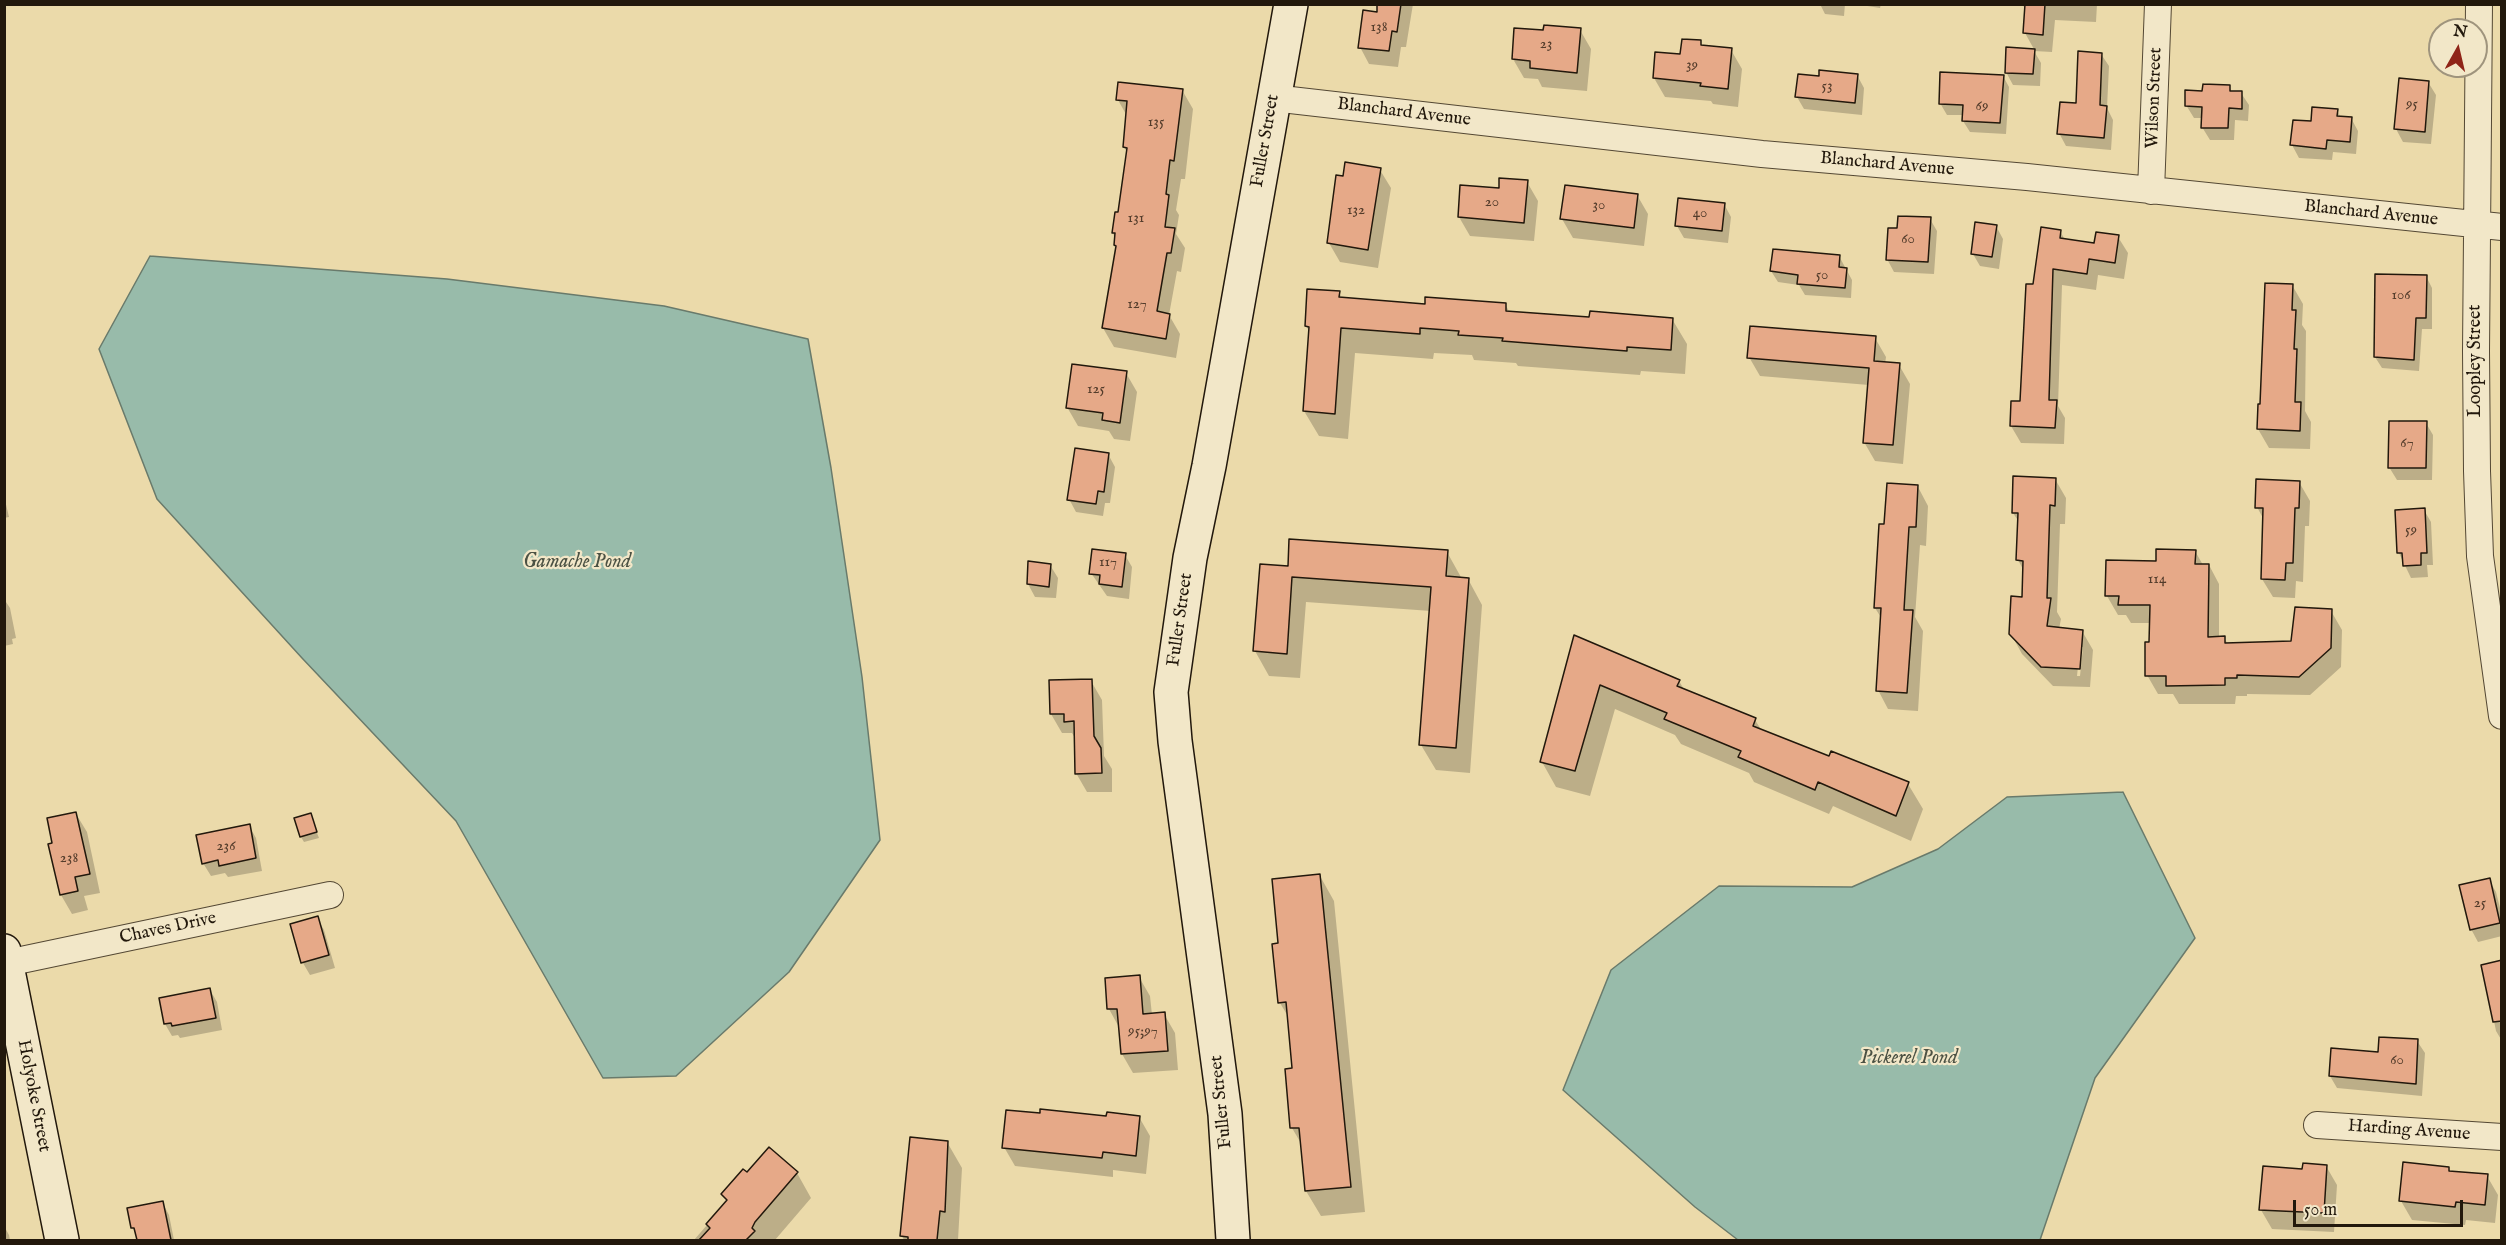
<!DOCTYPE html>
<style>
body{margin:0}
#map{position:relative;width:2506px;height:1245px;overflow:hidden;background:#ebdaaa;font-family:"IM FELL English",serif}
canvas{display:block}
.frame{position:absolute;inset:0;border:6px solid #22180c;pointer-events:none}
.north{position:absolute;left:2428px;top:18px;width:60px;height:60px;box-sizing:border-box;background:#f2e7c8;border:2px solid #9f947d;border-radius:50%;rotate:8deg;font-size:16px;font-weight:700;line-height:24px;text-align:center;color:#22180c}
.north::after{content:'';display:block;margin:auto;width:21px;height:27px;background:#8f2418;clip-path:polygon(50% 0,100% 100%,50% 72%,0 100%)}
.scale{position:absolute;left:2293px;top:1200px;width:170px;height:27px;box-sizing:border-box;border:3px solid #22180c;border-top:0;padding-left:8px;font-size:18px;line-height:21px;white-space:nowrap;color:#22180c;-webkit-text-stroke:4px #f2e7c8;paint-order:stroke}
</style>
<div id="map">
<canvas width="2506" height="1245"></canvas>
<div class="frame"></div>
<div class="north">N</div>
<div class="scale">50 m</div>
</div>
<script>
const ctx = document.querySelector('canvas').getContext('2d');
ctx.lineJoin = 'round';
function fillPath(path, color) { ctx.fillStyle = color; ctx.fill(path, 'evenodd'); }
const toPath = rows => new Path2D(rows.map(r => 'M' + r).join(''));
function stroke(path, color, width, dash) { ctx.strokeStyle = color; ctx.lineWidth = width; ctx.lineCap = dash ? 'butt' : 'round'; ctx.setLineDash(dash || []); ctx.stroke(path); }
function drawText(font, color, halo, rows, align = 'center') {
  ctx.font = font + ' "IM FELL English",serif'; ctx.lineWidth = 4.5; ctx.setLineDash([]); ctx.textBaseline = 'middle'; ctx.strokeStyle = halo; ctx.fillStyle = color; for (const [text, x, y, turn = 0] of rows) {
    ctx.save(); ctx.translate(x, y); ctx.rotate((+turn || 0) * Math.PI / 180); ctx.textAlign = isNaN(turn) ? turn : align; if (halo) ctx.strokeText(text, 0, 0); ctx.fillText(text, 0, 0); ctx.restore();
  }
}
const water = toPath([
 [150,256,447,279,664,306,808,339,831,468,862,677,880,840,789,972,676,1076,603,1078,456,821,302,658,157,499,99,349,150,256],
 [2123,792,2195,938,2095,1078,2040,1240,1738,1240,1695,1207,1563,1090,1611,970,1719,886,1852,887,1938,849,2007,797,2123,792]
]);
fillPath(water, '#98bbaa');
stroke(water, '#697a6b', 1.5);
fillPath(toPath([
 [1379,4,1413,4,1406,47,1401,47,1398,67,1369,64,1360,47,1378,13],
 [1820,4,1845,4,1844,16,1825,14],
 [1855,4,1881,4,1880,8],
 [2022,4,2097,4,2096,22,2055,20,2052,52,2034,51,2041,63,2040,86,2013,85,2006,72,2007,49,2035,51,2025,33,2026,10],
 [1580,30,1591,49,1587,91,1542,87,1538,79,1524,78,1513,59,1545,32],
 [1700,42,1703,47,1731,50,1742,69,1738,107,1713,104,1711,101,1665,97,1654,78],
 [2101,54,2109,66,2107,108,2113,120,2111,150,2066,146,2059,133,2077,105],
 [1857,75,1864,88,1862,115,1804,109,1797,97,1820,78],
 [2003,76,2009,87,2006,134,1970,132,1963,121,1964,115,1947,115,1940,103],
 [2428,82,2436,95,2431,144,2403,142,2396,129],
 [2229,86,2232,93,2241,93,2249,105,2248,121,2235,120,2234,140,2210,140,2202,127,2203,118,2194,118,2186,105,2204,92],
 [1182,90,1193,109,1185,179,1181,179,1176,210,1179,215,1176,234,1185,248,1181,272,1177,271,1169,315,1180,334,1176,358,1114,347,1103,328,1117,249,1113,232,1120,214,1128,154,1124,147,1127,116,1118,100],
 [2337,110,2341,118,2351,118,2358,131,2356,154,2333,152,2332,160,2299,158,2292,145,2312,123],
 [1380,170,1391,188,1378,268,1340,262,1329,243,1344,178],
 [1527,182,1538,201,1534,241,1470,236,1459,217,1500,190],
 [1637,195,1648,214,1644,246,1573,238,1562,219],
 [1724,204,1731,217,1728,243,1684,238,1677,226],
 [1930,219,1937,231,1934,274,1894,272,1887,259,1898,230],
 [1996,226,2003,239,1999,269,1980,266,1973,254],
 [2060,231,2065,240,2095,244,2118,237,2128,253,2124,279,2098,275,2096,290,2062,285,2058,406,2065,418,2064,444,2021,443,2011,426,2021,403,2034,285],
 [1839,256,1852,280,1851,298,1805,295,1799,285,1778,282,1771,271],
 [2426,276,2432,288,2432,329,2422,329,2419,371,2382,368,2375,357],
 [2292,285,2303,304,2302,325,2306,331,2305,411,2311,422,2310,449,2269,448,2258,429,2262,405],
 [1339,293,1343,299,1426,305,1505,304,1510,313,1591,319,1672,319,1687,344,1685,374,1641,371,1640,375,1518,366,1516,363,1474,360,1472,355,1434,353,1433,359,1355,353,1348,439,1319,436,1304,411,1310,332,1306,326],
 [1875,338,1886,357,1885,364,1899,365,1910,384,1903,464,1875,461,1864,442,1869,385,1760,376,1749,357],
 [1126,373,1137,392,1130,441,1114,439,1109,431,1078,426,1067,407],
 [2426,423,2433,435,2432,480,2397,480,2389,467],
 [1108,454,1115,467,1110,503,1105,503,1103,516,1076,512,1069,499],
 [2015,478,2055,479,2066,498,2065,524,2060,524,2057,612,2061,619,2059,629,2082,631,2093,650,2090,687,2053,686,2022,654,2011,634,2023,599,2024,571,2018,560,2019,522,2013,513],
 [2080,647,2083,647,2080,676,2077,676],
 [2299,482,2310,501,2309,526,2305,526,2303,582,2296,581,2295,598,2273,597,2262,579,2264,520,2257,507],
 [1918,487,1928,506,1926,546,1920,545,1915,617,1923,631,1918,711,1888,709,1878,690,1882,619,1875,608,1886,526],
 [4,496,9,517,4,518],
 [2424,510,2431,522,2433,565,2427,565,2428,577,2411,578,2399,553],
 [2195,551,2203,565,2209,565,2219,584,2219,638,2224,638,2228,644,2292,642,2331,611,2342,630,2341,667,2310,695,2247,694,2247,696,2236,696,2235,704,2179,704,2173,694,2158,694,2147,675,2151,623,2131,623,2126,615,2118,615,2107,596,2157,563],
 [1447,552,1462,579,1468,579,1482,605,1470,773,1436,770,1421,745,1431,611,1306,602,1300,678,1269,676,1255,651,1289,567],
 [1125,555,1132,567,1129,599,1107,596,1091,573],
 [1050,565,1058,578,1056,598,1035,597,1028,584],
 [4,599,10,608,16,638,12,639,13,644,4,646],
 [1575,637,1679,681,1685,691,1755,720,1762,731,1830,758,1908,784,1923,809,1911,841,1833,806,1829,814,1754,782,1749,773,1681,744,1675,735,1615,709,1590,796,1556,787,1542,762],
 [1091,681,1102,700,1104,756,1112,769,1112,792,1087,792,1076,773,1075,738,1072,733,1062,733,1051,714],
 [76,814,87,832,100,893,84,896,88,910,72,914,61,895,50,845,54,844],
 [310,815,319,838,304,842,301,837],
 [249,826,256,838,262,871,228,877,225,873,211,876,203,863],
 [1320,876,1334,901,1365,1212,1321,1216,1306,1191,1302,1145,1292,1128,1294,1070,1289,1018,1280,1003,1274,945,1280,945],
 [2489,880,2496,892,2502,916,2502,936,2478,942,2471,929],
 [317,918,324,930,335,968,310,975,303,963,292,925],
 [2502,962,2502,1041,2496,1031,2483,966],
 [1139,977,1150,996,1152,1015,1164,1014,1175,1033,1178,1070,1133,1073,1122,1054,1120,1029,1109,1009,1107,979],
 [210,990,217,1002,222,1030,180,1038,178,1035,172,1036,165,1024],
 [2417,1041,2425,1053,2422,1096,2337,1088,2330,1076,2379,1054],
 [1139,1117,1150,1136,1146,1174,1113,1170,1113,1177,1015,1166,1004,1147,1107,1118],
 [947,1142,962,1168,958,1240,904,1240,902,1236],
 [2326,1166,2337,1185,2334,1232,2272,1229,2261,1210,2304,1170],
 [2448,1168,2451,1172,2487,1176,2498,1195,2495,1223,2466,1220,2465,1225,2412,1220,2401,1201],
 [797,1173,811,1198,775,1240,694,1240,727,1202,723,1194,747,1174],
 [162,1202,169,1215,174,1240,139,1240,133,1228],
 [4,1226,9,1235,10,1240,4,1240]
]), '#0003');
const building = toPath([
 [1377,4,1401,4,1397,32,1392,31,1389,51,1358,48,1363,10,1377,12,1377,4],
 [2025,4,2045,4,2043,35,2023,33,2025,4],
 [1544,25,1581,28,1577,73,1530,68,1530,61,1512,59,1514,28,1543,30,1544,25],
 [1682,39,1701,40,1701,45,1732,48,1728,89,1700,86,1701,83,1653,78,1655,52,1680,54,1682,39],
 [2006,47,2035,49,2033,74,2005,73,2006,47],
 [2078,51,2102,53,2100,105,2107,106,2104,138,2057,134,2060,102,2076,103,2078,51],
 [1819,70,1858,74,1855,103,1795,97,1798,74,1819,76,1819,70],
 [1940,72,2004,75,2000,123,1962,121,1963,105,1939,104,1940,72],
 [2399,78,2429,81,2425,132,2394,129,2399,78],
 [1118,82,1183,89,1174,161,1170,160,1166,194,1169,195,1165,227,1175,228,1171,253,1167,253,1157,311,1170,314,1166,339,1102,328,1116,246,1114,245,1115,233,1112,233,1115,212,1118,212,1127,148,1123,147,1127,101,1116,100,1118,82],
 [2203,84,2230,85,2230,91,2242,91,2242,109,2229,108,2228,128,2201,128,2202,107,2185,106,2185,90,2202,91,2203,84],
 [2312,107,2338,109,2337,116,2352,117,2350,142,2327,140,2326,149,2290,145,2293,120,2311,121,2312,107],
 [1345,162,1381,168,1368,250,1327,243,1336,175,1343,176,1345,162],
 [1499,178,1528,180,1524,223,1458,217,1460,185,1499,188,1499,178],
 [1565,185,1638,194,1634,228,1560,219,1565,185],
 [1678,198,1725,203,1722,231,1675,226,1678,198],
 [1898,216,1931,217,1928,262,1886,260,1888,228,1897,228,1898,216],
 [1975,222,1997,225,1992,257,1971,254,1975,222],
 [2041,227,2061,230,2060,238,2094,243,2096,232,2119,235,2115,263,2089,259,2087,274,2053,269,2049,400,2057,400,2055,428,2010,426,2011,401,2020,401,2026,284,2033,284,2041,227],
 [1773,249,1840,255,1839,267,1847,268,1845,288,1797,284,1798,275,1770,271,1773,249],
 [2375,274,2427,275,2426,318,2416,318,2414,360,2374,357,2375,274],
 [2265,283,2293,284,2292,310,2296,310,2294,349,2297,349,2295,402,2301,402,2300,431,2257,429,2258,404,2260,404,2265,283],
 [1307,289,1340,291,1339,297,1425,304,1425,297,1506,303,1506,311,1589,317,1590,311,1673,318,1671,350,1627,347,1627,351,1502,341,1503,338,1458,335,1459,331,1420,328,1420,334,1341,328,1335,414,1303,411,1309,327,1305,326,1307,289],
 [1750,326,1876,336,1874,361,1900,363,1893,445,1863,443,1869,368,1747,358,1750,326],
 [1072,364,1127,371,1120,423,1102,420,1103,413,1066,408,1072,364],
 [2389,421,2427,421,2426,468,2388,468,2389,421],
 [1075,448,1109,453,1104,492,1098,491,1096,504,1067,500,1075,448],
 [2013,476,2056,478,2055,506,2050,505,2047,598,2051,598,2047,626,2083,630,2080,669,2041,667,2009,634,2011,596,2022,597,2023,561,2016,560,2018,513,2012,513,2013,476],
 [2256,479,2300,481,2299,508,2295,508,2293,563,2286,563,2285,580,2261,579,2263,508,2255,508,2256,479],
 [1887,483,1918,485,1916,527,1909,527,1904,610,1913,610,1907,693,1876,691,1881,608,1874,608,1879,524,1884,524,1887,483],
 [2425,508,2427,553,2421,553,2421,565,2403,566,2402,553,2397,553,2395,510,2425,508],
 [1289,539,1448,550,1446,576,1469,578,1456,748,1419,745,1431,587,1292,577,1287,654,1253,651,1260,564,1288,566,1289,539],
 [1092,549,1126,553,1122,587,1099,584,1100,575,1089,574,1092,549],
 [2156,549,2196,550,2195,564,2209,564,2208,637,2225,636,2225,643,2291,641,2295,607,2332,609,2331,648,2299,677,2237,675,2237,678,2225,678,2225,685,2166,686,2166,676,2145,676,2145,642,2149,642,2150,605,2118,605,2119,596,2105,596,2106,560,2156,561,2156,549],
 [1028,561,1051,564,1049,587,1027,584,1028,561],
 [1574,635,1680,680,1677,686,1756,718,1753,726,1829,756,1831,751,1909,782,1896,816,1818,782,1815,790,1738,757,1741,751,1664,719,1667,713,1600,685,1575,771,1540,762,1574,635],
 [1092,679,1094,736,1101,748,1102,773,1075,774,1074,721,1064,722,1064,714,1050,714,1049,680,1092,679],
 [76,812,90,874,75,877,78,891,60,895,48,844,52,843,47,818,76,812],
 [311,813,317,832,300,837,294,818,311,813],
 [250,824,256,858,219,866,218,860,202,864,196,835,250,824],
 [1320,874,1351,1187,1305,1191,1299,1128,1290,1128,1285,1069,1292,1068,1286,1002,1278,1003,1272,944,1278,943,1272,879,1320,874],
 [2490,878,2500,923,2470,930,2459,885,2490,878],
 [318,916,329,955,301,963,290,924,318,916],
 [2502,960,2502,1021,2493,1022,2481,965,2502,960],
 [1140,975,1143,1014,1165,1012,1168,1051,1121,1054,1117,1009,1107,1009,1105,978,1140,975],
 [210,988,216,1018,172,1026,171,1023,164,1024,159,998,210,988],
 [2379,1037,2418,1039,2416,1084,2329,1076,2331,1048,2378,1052,2379,1037],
 [1040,1109,1106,1116,1107,1112,1140,1116,1136,1156,1103,1152,1102,1158,1002,1148,1006,1110,1040,1113,1040,1109],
 [910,1137,948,1141,945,1212,940,1211,937,1240,908,1240,908,1237,900,1236,910,1137],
 [769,1147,798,1172,755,1222,752,1228,755,1231,746,1240,699,1240,710,1228,706,1224,727,1200,721,1194,743,1169,747,1172,769,1147],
 [2403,1162,2449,1167,2449,1171,2488,1174,2485,1205,2456,1202,2455,1207,2399,1201,2403,1162],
 [2303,1163,2327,1165,2324,1213,2259,1210,2263,1166,2302,1169,2303,1163],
 [163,1201,171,1240,137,1240,134,1228,131,1228,127,1208,163,1201]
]);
fillPath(building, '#e6a988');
stroke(building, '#22180c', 1.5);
const street = toPath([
 [2479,4,2476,351,2477,471,2480,556,2502,716],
 [1273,98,1762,154,2027,177,2502,227],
 [2151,191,2158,4],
 [7,963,330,895],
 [2317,1125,2502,1137]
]);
const secondary = toPath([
 [4,951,62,1240],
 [1233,1240,1225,1114,1175,741,1171,692,1190,558,1209,466,1291,4]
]);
stroke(street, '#544834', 28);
stroke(secondary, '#22180c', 36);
stroke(street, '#f2e7c8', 26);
stroke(secondary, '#f2e7c8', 33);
drawText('15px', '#533c2b', null, [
 ["138",1379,28],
 ["23",1546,45],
 ["39",1692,66],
 ["53",1827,87],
 ["95",2412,105],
 ["69",1982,107],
 ["135",1156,123],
 ["20",1492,203],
 ["30",1599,206],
 ["132",1356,211],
 ["40",1700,214],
 ["131",1136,219],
 ["60",1908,240],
 ["50",1822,276],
 ["106",2401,296],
 ["127",1137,305],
 ["125",1096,390],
 ["67",2407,444],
 ["59",2411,531],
 ["117",1108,563],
 ["114",2157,580],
 ["236",226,847],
 ["238",69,859],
 ["25",2480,904],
 ["95;97",1143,1032],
 ["60",2397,1061]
]);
drawText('18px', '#22180c', '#f2e7c8', [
 ["Wilson Street",2155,98,-88],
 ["Blanchard Avenue",1404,113,7],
 ["Fuller Street",1266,141,-80],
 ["Blanchard Avenue",1887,165,5],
 ["Blanchard Avenue",2371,214,6],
 ["Loopley Street",2476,361,-90],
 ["Fuller Street",1181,620,-82],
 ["Chaves Drive",168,929,-12],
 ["Holyoke Street",33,1096,79],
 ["Fuller Street",1222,1102,-96],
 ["Harding Avenue",2409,1131,4]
]);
drawText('italic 20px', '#4b5143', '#f2e7c8', [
 ["Gamache Pond",577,563],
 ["Pickerel Pond",1909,1059]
]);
</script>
